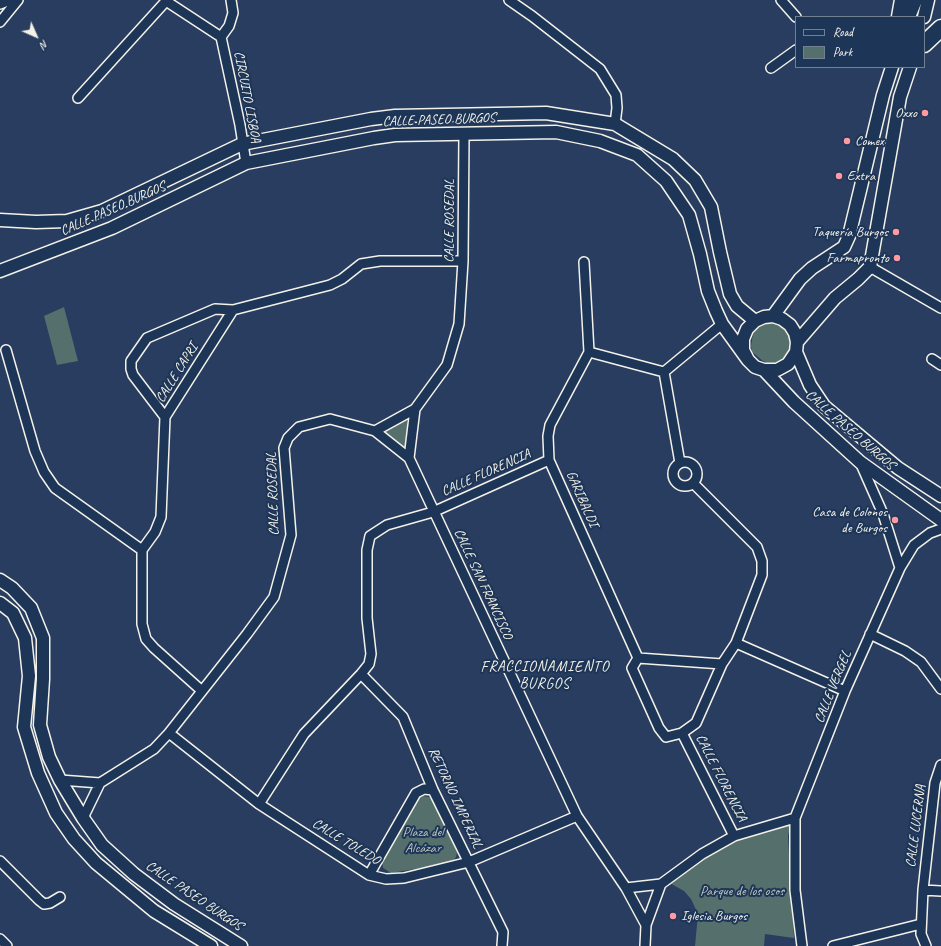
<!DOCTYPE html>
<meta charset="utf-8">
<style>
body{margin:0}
#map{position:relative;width:941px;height:946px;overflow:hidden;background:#283d60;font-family:Caveat,sans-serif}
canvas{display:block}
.legend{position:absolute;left:795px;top:16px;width:130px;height:52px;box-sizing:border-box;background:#1d3557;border:1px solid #738091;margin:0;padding:5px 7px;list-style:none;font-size:12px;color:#f4f1e8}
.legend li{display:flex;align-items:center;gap:8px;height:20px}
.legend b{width:20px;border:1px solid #738091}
.north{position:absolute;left:16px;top:16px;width:40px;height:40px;-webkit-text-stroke:3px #1d3557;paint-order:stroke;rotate:135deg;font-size:11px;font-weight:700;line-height:16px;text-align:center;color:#f4f1e8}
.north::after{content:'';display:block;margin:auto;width:14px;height:18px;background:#f4f1e8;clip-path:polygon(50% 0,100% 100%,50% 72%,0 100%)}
</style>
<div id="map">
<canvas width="941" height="946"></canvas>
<ul class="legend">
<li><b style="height:5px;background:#1d3557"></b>Road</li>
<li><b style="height:11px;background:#556f6c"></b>Park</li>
</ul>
<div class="north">N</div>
</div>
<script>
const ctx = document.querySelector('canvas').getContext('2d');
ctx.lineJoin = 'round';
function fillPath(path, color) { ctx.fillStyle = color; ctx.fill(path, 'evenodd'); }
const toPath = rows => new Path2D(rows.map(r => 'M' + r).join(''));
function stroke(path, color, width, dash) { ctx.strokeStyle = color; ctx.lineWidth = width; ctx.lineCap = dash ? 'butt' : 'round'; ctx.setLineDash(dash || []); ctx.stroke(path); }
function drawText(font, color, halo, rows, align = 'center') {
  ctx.font = font + ' Caveat,sans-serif'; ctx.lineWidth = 4; ctx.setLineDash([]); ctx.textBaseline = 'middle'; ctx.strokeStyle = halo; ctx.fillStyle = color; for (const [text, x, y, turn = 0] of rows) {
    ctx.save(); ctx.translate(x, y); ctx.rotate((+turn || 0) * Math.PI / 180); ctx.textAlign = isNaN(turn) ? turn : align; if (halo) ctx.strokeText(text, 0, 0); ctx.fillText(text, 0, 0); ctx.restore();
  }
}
fillPath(toPath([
 [64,307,78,361,57,365,44,316],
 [769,323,780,325,788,331,793,340,788,358,776,364,769,364,763,361,752,352,751,346,753,334,758,328],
 [407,420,407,448,379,433],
 [423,796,429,797,433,800,454,844,457,853,456,857,451,863,391,873,383,868,382,862,413,803,416,797],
 [791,823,788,836,794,938,765,934,764,946,695,946,698,914,691,899,684,891,668,882,709,851,740,839]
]), '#556f6c');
const street = toPath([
 [509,0,532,16,600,69,616,95,617,108,615,124],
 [781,0,796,17],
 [166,1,221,37,240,125,246,163],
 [0,4,10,0],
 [0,22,18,0],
 [221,37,229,26,233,13,231,0],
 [771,68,796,50],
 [78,98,167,0],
 [584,262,589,352],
 [870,267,941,308],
 [6,350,35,451,44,472,55,488,142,550],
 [589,352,550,425,548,436,549,460,638,658],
 [589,352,664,372],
 [932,359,941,365],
 [664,372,680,463],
 [664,372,722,324],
 [165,417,133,375,131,369,131,361,147,338,215,309,233,310,330,285,342,279,361,264,380,261,463,261],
 [375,431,409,458,577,816,626,888,646,925],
 [409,458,415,409],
 [860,462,883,514,900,568],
 '673 474a12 12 0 1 1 24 0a12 12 0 1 1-24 0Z',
 [870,634,905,651,921,662,941,689],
 [736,643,845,691],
 [638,658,632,668,659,728,666,737,682,733,696,723,722,664,736,643,762,575,762,561,757,547,693,483],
 [638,658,722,664],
 [361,674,403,717,433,790,503,932,502,946],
 [202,691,154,648,146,639,142,624,142,550,155,532,161,517,165,417,233,310],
 [169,733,259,804,369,875,386,879,404,878,469,862,577,816],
 [682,733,734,836],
 [60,780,100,783],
 [259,804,304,734,361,674,369,664,371,654,367,618,367,550,370,536,387,525,433,512,549,460],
 [83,818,100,783,154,749,169,733,247,634,274,597,291,535,284,448,288,438,299,427,330,419,375,431,415,409,447,365,459,324,463,261,464,134],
 [0,861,39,900,44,904,50,903,60,897],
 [369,875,416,793,424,789,433,790],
 [626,888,661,884],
 [923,890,941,891],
 [0,939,7,946],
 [645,946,646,925,661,884,702,854,734,836,795,818],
 [802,946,795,890,795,818,845,691,900,568,914,545,930,533,941,529],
 [833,946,921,924],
 [926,946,921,934,923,890,935,783,941,765]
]);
const secondary = toPath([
 [909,17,916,0],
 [924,17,928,0],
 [0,220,36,222,67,221,102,211,242,144,371,119,395,116,546,113,615,124,673,159,695,180,711,207,720,252,730,294,737,306,755,321],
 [0,271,112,228,246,163,374,138,395,135,556,132,600,141,637,155,666,181,689,215,700,254,708,291,716,311,722,324,748,360],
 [773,316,800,279,812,268,844,247,849,236,883,95,892,67],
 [797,342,835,298,858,279,870,267,900,97,910,67],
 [796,352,788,364,777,370,764,370,755,367,748,360,743,350,743,339,747,329,755,321,764,317,773,316,782,319,790,325,795,333,797,342,796,352,810,385,824,406,898,468,941,496],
 [764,370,794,402,860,462,941,520],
 [0,580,12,588,31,608,43,638,43,679,40,725,49,757,60,780,83,818,102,845,134,874,174,904,241,946],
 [0,603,13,613,25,638,29,676,24,727,38,773,56,813,74,839,96,863,154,911,211,946]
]);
const highway = toPath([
 [900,17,903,0],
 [924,44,941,28]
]);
stroke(street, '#f4f1e8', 12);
stroke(secondary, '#f4f1e8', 15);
stroke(highway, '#f4f1e8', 19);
stroke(street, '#1d3557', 9);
stroke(secondary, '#1d3557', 12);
stroke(highway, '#1d3557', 16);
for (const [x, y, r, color] of [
 [925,113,4,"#ff9aa2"],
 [847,141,4,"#ff9aa2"],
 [839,176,4,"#ff9aa2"],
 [896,232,4,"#ff9aa2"],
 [897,258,4,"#ff9aa2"],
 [895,520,4,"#ff9aa2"],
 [673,916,4,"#ff9aa2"]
]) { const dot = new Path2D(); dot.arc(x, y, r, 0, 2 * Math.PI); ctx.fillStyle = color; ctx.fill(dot); stroke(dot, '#1d3557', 1.5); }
drawText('14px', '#f4f1e8', '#1d3557', [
 ["CIRCUITO LISBOA",247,97,79],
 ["CALLE PASEO BURGOS",439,120,-2],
 ["CALLE PASEO BURGOS",113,209,-24],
 ["CALLE ROSEDAL",449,221,-90],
 ["CALLE CAPRI",177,373,-58],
 ["CALLE PASEO BURGOS",850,430,41],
 ["CALLE FLORENCIA",486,473,-24],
 ["CALLE ROSEDAL",273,494,-92],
 ["GARIBALDI",582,499,66],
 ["CALLE SAN FRANCISCO",483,584,65],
 ["CALLE VERGEL",833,687,-68],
 ["CALLE FLORENCIA",721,778,63],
 ["RETORNO IMPERIAL",455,798,65],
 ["CALLE LUCERNA",916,826,-83],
 ["CALLE TOLEDO",346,842,31],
 ["CALLE PASEO BURGOS",194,896,34]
]);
drawText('14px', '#f4f1e8', '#1d3557', [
 ["Oxxo",917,113],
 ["Comex",855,141,"left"],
 ["Extra",847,176,"left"],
 ["Taquería Burgos",888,232],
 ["Farmapronto",889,258],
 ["Casa de Colonos",887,512],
 ["de Burgos",887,528],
 ["Iglesia Burgos",681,916,"left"]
], 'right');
drawText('14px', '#bcc4bd', '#1d3557', [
 ["Plaza del",423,832],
 ["Alcázar",423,848],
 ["Parque de los osos",742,891]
]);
ctx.letterSpacing = '1px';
drawText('15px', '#f4f1e8', '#1d3557', [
 ["FRACCIONAMIENTO",545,667],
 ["BURGOS",545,684]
]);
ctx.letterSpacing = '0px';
</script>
